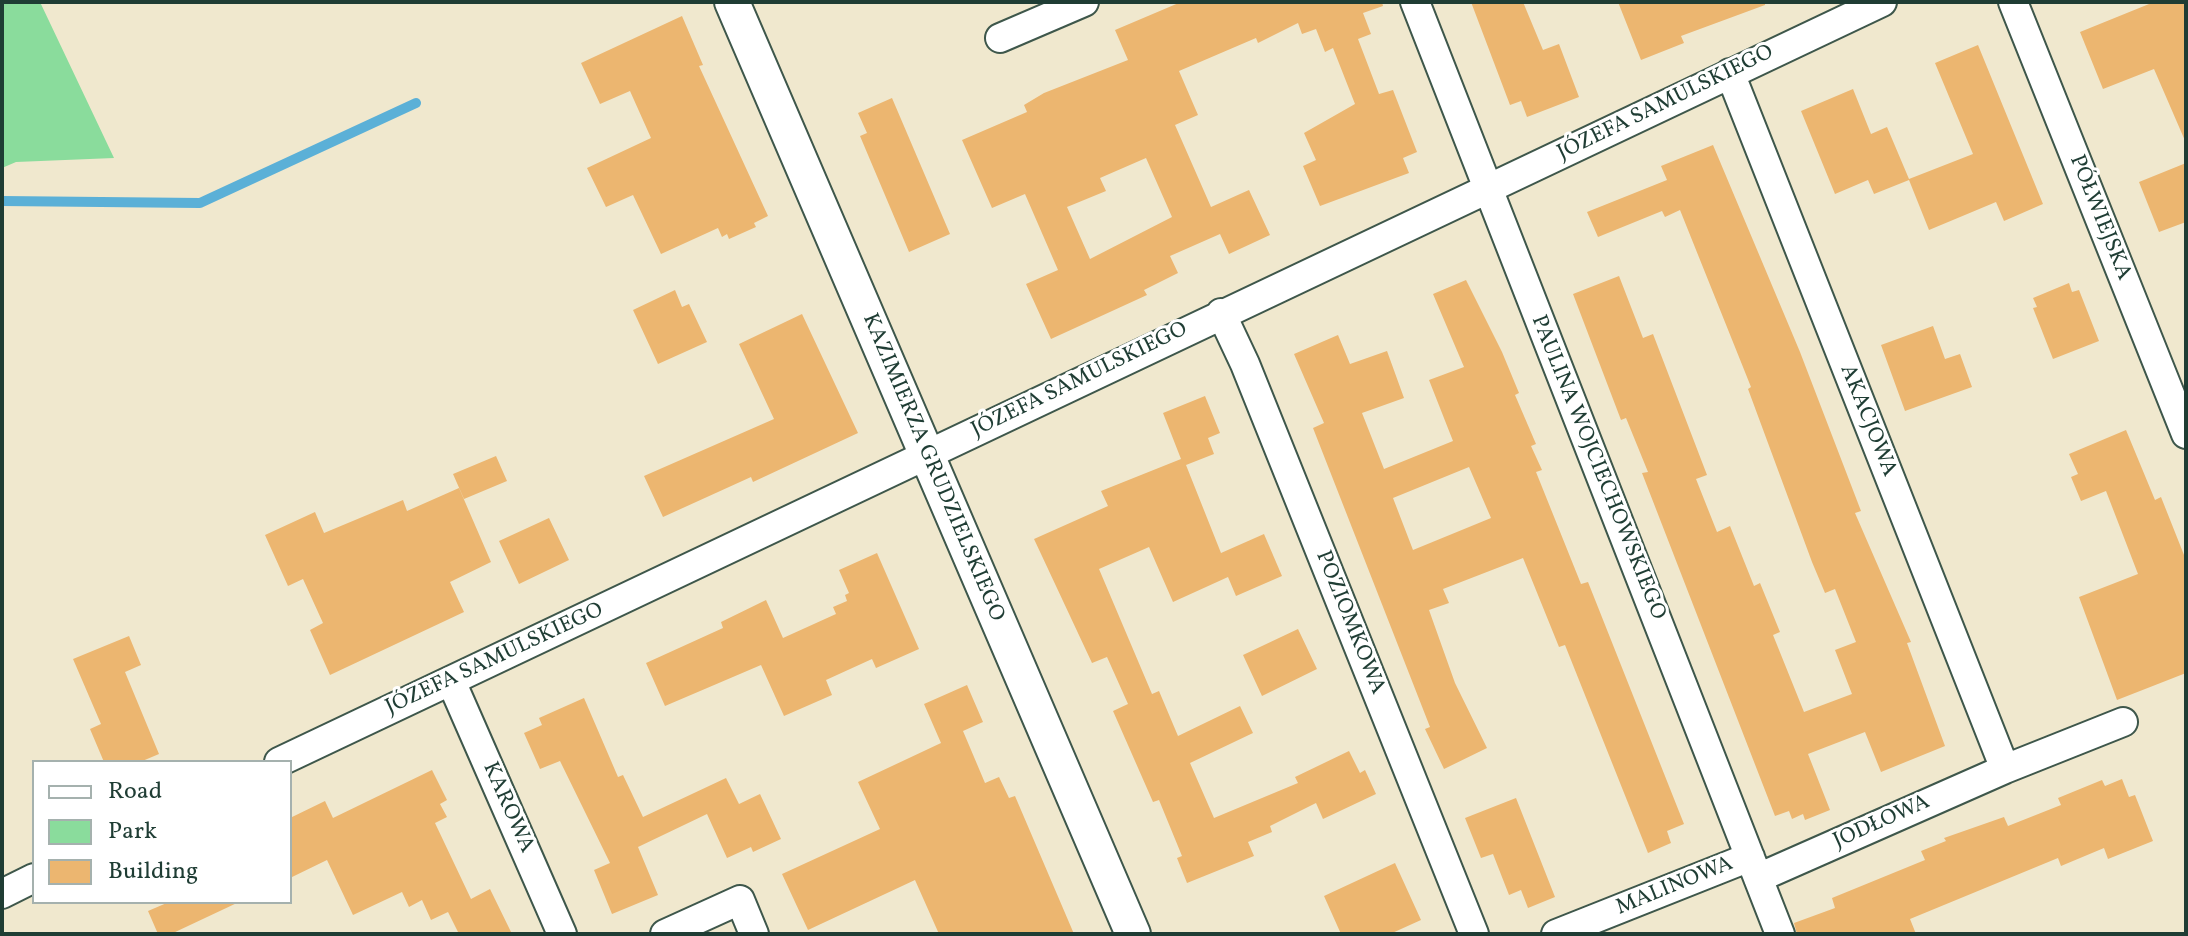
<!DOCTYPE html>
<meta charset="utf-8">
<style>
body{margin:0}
#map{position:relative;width:2188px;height:936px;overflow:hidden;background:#f0e8ce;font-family:Vollkorn,serif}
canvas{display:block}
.frame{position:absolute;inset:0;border:4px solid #1f3d34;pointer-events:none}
.legend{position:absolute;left:32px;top:760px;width:260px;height:144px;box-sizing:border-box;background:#fff;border:2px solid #a5b1ae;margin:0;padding:10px 14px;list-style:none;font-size:24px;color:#1f3d34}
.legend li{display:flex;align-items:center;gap:16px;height:40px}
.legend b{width:40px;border:2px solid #a5b1ae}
</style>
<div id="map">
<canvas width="2188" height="936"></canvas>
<div class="frame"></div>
<ul class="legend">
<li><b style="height:10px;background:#fff"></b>Road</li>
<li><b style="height:22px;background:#8adc9c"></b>Park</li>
<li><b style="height:22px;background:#ecb670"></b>Building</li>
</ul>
</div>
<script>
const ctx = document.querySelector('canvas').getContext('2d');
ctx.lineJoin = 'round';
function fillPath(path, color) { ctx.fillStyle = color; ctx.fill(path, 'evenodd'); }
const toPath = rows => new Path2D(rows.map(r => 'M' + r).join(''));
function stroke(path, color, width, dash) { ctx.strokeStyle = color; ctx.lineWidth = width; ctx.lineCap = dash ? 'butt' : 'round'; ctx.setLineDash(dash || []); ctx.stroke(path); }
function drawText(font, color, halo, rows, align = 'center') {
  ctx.font = font + ' Vollkorn,serif'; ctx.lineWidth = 6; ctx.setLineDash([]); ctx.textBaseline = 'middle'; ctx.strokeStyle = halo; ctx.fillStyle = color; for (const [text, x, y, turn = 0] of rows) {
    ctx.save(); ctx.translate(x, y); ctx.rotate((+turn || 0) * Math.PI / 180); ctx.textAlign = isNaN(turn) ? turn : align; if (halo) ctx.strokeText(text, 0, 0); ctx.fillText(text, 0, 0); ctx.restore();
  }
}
fillPath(toPath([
 [2,2,40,2,114,158,16,162,2,168]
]), '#8adc9c');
stroke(toPath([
 [2,201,200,203,416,103]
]), '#5bb0d7', 10);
fillPath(toPath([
 [1181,2,1382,2,1383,6,1363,13,1371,34,1358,39,1379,94,1393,90,1417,152,1403,158,1409,173,1320,206,1303,166,1316,160,1304,133,1355,104,1333,48,1325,52,1316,29,1302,34,1298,23,1258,43,1256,38,1179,71,1198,115,1175,125,1211,207,1249,190,1270,235,1229,254,1220,234,1170,256,1178,273,1144,290,1147,295,1051,339,1026,284,1058,270,1025,194,992,208,962,140,1027,112,1024,105,1044,93,1128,60,1115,30],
 [1146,158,1172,217,1090,259,1067,207,1106,191,1100,178],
 [1471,2,1523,2,1543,50,1559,44,1579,97,1527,117,1521,101,1510,105],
 [1618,2,1765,2,1765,5,1681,36,1684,43,1641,60],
 [2154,2,2186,2,2186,143,2154,69,2103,89,2080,32],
 [682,16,703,65,699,66,768,216,754,223,756,227,729,239,727,234,722,237,718,228,661,254,633,195,606,207,587,168,651,138,630,91,600,104,581,63],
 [1978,45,2043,204,2004,221,1996,202,1929,230,1909,180,1874,194,1868,180,1835,194,1801,111,1853,89,1871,134,1887,127,1909,179,1973,154,1935,63],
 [892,98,950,234,909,252,860,136,867,133,858,113],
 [1713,145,1800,352,1861,511,1855,513,1911,642,1907,643,1945,746,1881,772,1865,732,1808,754,1830,810,1805,820,1803,814,1792,819,1789,811,1775,816,1642,473,1648,472,1626,418,1621,420,1573,294,1619,276,1643,338,1653,334,1707,475,1696,479,1717,532,1730,526,1754,586,1760,583,1780,632,1773,635,1804,712,1852,694,1835,650,1856,642,1835,589,1825,593,1812,562,1748,389,1751,387,1680,210,1665,217,1662,211,1598,237,1587,212,1667,180,1661,166],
 [2186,163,2186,222,2159,232,2139,182],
 [1466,280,1502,352,1519,393,1515,395,1536,444,1531,446,1542,470,1536,472,1581,584,1588,582,1684,824,1667,831,1671,843,1648,853,1565,645,1559,647,1523,558,1443,589,1449,603,1429,610,1455,683,1487,748,1444,769,1425,729,1430,727,1313,428,1324,423,1294,354,1338,335,1350,364,1387,351,1404,398,1362,413,1384,469,1453,441,1429,380,1464,367,1433,294],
 [1469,467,1491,518,1413,550,1393,498],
 [2069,283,2072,292,2079,290,2099,341,2053,359,2033,308,2037,307,2033,298],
 [675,290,682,307,689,304,707,342,658,364,633,310],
 [802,314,858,433,753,482,751,477,663,517,644,476,774,419,739,344],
 [1933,326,1945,359,1960,354,1972,387,1905,411,1881,345],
 [1205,396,1220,433,1208,438,1214,454,1186,465,1221,553,1264,534,1282,576,1236,596,1228,577,1173,602,1149,547,1099,569,1152,694,1159,691,1178,736,1240,706,1253,733,1190,763,1214,818,1298,783,1295,777,1349,751,1360,773,1365,770,1376,794,1323,819,1316,803,1270,826,1272,832,1248,842,1254,856,1187,883,1177,858,1182,856,1159,800,1153,802,1113,711,1128,704,1107,657,1092,663,1034,539,1108,506,1101,491,1181,459,1163,413],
 [2126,430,2155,500,2161,497,2186,560,2186,673,2117,700,2079,597,2138,574,2106,491,2081,501,2071,477,2078,474,2069,454],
 [496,456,507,481,464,499,453,474],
 [459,488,491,562,450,582,464,612,330,675,310,630,323,623,303,579,288,586,265,535,315,512,324,533,403,500,407,511],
 [549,518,569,560,519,584,499,541],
 [877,553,919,649,876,668,872,659,826,680,832,695,784,716,761,665,665,706,646,663,723,628,721,622,766,600,783,638,836,614,833,607,847,601,845,595,849,593,839,570],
 [1298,629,1317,669,1262,696,1243,655],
 [129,636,141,665,125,672,159,754,140,762,104,762,90,729,101,724,73,659],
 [967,685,983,722,963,731,985,783,999,777,1009,798,1015,796,1074,934,939,934,915,880,808,930,782,874,880,829,858,782,941,743,924,704],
 [584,698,618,777,623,775,643,817,726,778,739,804,760,794,781,839,753,852,751,847,727,858,707,814,638,847,658,895,612,914,594,870,610,863,560,761,540,769,524,733,542,725,539,718],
 [432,770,447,800,440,804,447,817,435,823,471,899,490,889,512,934,459,934,448,912,431,920,422,900,409,907,402,892,353,915,327,860,290,878,290,818,325,801,333,818],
 [2122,779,2129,797,2135,795,2153,841,2108,859,2104,848,2061,866,2058,858,1910,919,1916,934,1797,934,1794,923,1835,908,1832,898,1925,860,1921,851,1946,841,1944,838,2004,817,2008,826,2061,805,2058,798,2102,780,2105,786],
 [1516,798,1555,897,1528,908,1521,890,1509,895,1493,854,1481,858,1465,818],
 [1395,863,1421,920,1390,934,1341,934,1324,896],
 [169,902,239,902,171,934,158,934,148,911]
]), '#ecb670');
const minor = toPath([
 [1415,2,1780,934],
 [2013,2,2186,434],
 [1000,38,1084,2],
 [1730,73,2005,769],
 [1221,313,1245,364,1474,934],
 [451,681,562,934],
 [279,762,1882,2],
 [1758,878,2005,769,2123,722],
 [2,894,34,878],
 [665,934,740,900,754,934],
 [1556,934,1750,857]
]);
const tertiary = toPath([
 [732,2,1133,934]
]);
stroke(minor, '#3e574b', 32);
stroke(tertiary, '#3e574b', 38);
stroke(minor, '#fff', 28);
stroke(tertiary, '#fff', 34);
drawText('22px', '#1f3d34', '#fff', [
 ["JÓZEFA SAMULSKIEGO",1666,104,-26],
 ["PÓŁWIEJSKA",2099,218,68],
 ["JÓZEFA SAMULSKIEGO",1080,381,-26],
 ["AKACJOWA",1867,421,68],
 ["KAZIMIERZA GRUDZIELSKIEGO",932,468,67],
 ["PAULINA WOJCIECHOWSKIEGO",1597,468,68],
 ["POZIOMKOWA",1349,623,68],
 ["JÓZEFA SAMULSKIEGO",495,660,-25],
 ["KAROWA",507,808,66],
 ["JODŁOWA",1882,823,-24],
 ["MALINOWA",1675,887,-22]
]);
</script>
